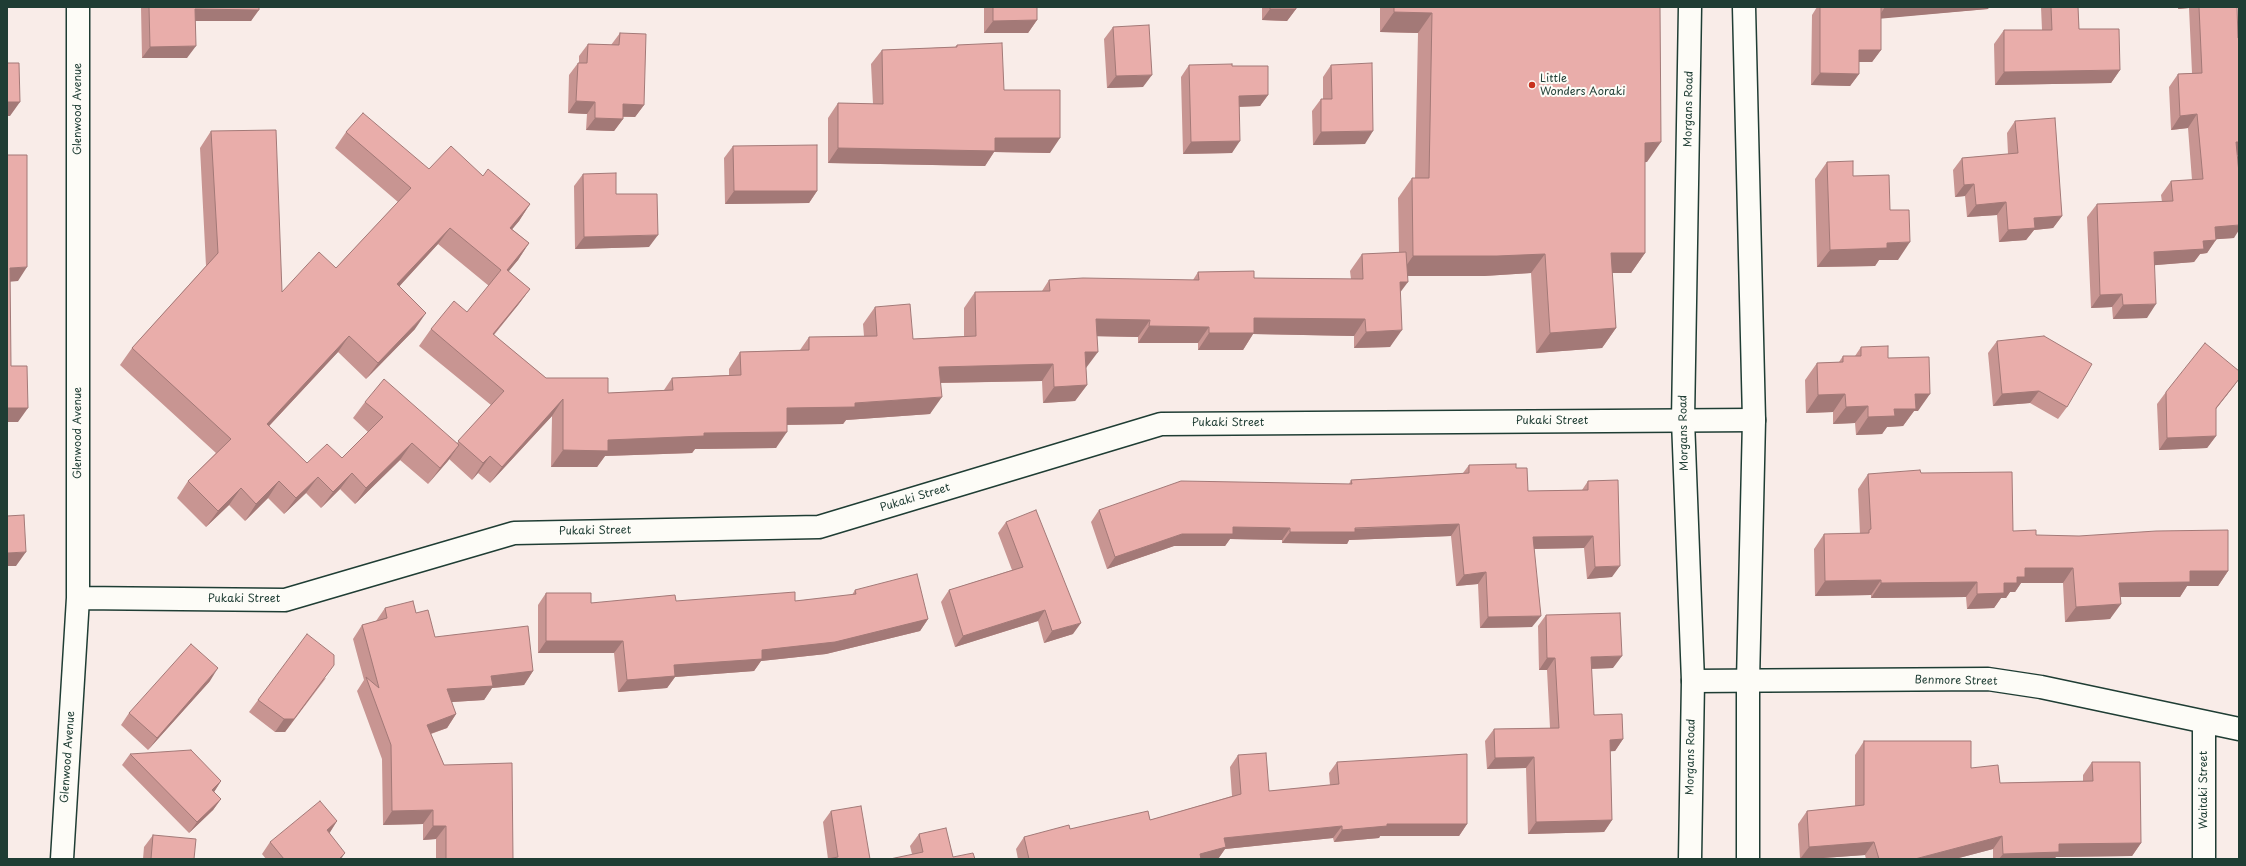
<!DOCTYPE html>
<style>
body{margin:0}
#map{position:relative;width:2246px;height:866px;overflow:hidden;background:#f9ece8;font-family:"Playpen Sans",sans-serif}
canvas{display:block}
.frame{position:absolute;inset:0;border:8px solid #1f3d34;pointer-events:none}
</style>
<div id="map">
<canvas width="2246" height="866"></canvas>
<div class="frame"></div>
</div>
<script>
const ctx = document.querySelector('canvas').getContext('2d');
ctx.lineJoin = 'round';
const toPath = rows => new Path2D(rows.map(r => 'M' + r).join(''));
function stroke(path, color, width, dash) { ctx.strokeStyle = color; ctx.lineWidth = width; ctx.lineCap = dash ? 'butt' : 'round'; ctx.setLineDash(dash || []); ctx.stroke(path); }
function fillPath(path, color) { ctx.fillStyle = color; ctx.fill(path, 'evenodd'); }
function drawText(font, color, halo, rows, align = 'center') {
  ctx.font = font + ' "Playpen Sans",sans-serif'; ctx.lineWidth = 4; ctx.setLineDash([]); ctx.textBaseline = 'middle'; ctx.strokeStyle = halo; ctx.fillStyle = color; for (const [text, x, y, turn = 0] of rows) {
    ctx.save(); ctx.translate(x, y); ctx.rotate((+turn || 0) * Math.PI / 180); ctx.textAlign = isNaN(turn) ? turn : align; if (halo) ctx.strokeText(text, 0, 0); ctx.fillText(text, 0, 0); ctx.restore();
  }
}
const minor = toPath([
 [78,598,285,600,514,533,819,527,1161,424,1754,420],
 [1693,681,1988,679,2041,687,2239,729],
 [2204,722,2204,859],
 [62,859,78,598,78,7]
]);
const tertiary = toPath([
 [1744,7,1754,420,1748,681,1748,859],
 [1690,859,1693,681,1683,420,1690,7]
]);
stroke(minor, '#1f3d34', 25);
stroke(tertiary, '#1f3d34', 25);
stroke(minor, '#fdfcf7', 22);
stroke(tertiary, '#fdfcf7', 22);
fillPath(toPath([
 [141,7,259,7,251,21,195,21,187,58,142,58],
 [984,7,1037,7,1037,20,1028,33,984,33],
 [1262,7,1296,7,1296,9,1287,21,1262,20],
 [1380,7,1660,7,1647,162,1645,162,1645,253,1631,273,1612,273,1616,328,1602,348,1536,353,1531,273,1484,276,1407,276,1400,292,1390,347,1354,348,1354,336,1253,334,1243,350,1198,350,1198,343,1138,343,1138,337,1097,336,1086,368,1087,385,1075,401,1043,403,1042,381,941,383,930,414,846,420,843,424,787,425,776,448,695,449,692,453,605,456,597,467,551,467,552,416,490,483,478,473,472,480,449,459,428,484,400,460,355,504,340,489,321,508,306,493,284,514,268,498,245,521,229,505,206,527,177,498,188,481,216,453,120,365,132,348,206,266,200,148,211,131,282,292,336,268,398,202,335,148,346,132,429,169,483,176,530,204,519,221,512,229,529,243,518,260,508,271,530,289,518,305,494,335,546,378,608,393,664,390,672,378,729,375,729,369,740,352,800,350,809,337,864,336,863,324,875,307,913,339,964,336,964,308,975,292,1042,291,1049,280,1193,280,1198,272,1254,278,1351,279,1350,271,1362,254,1399,253,1398,198,1412,178,1415,178,1418,33,1380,32],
 [438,244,489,286,467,312,431,329,419,346,491,405,457,443,365,402,353,418,368,432,342,458,307,463,269,426,338,352,366,379,415,329,399,286],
 [1817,7,1989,7,1988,9,1881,18,1881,50,1872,62,1859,62,1859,74,1850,86,1811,85,1812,15],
 [2041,7,2078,7,2079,29,2120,70,2111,83,1995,85,1994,44,2004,30,2042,30],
 [2178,7,2237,7,2238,38,2239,38,2239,155,2237,155,2234,238,2216,239,2207,253,2200,254,2194,262,2154,265,2147,318,2113,319,2112,307,2091,308,2087,217,2097,204,2162,202,2161,195,2171,181,2192,180,2188,128,2171,130,2169,87,2178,74,2192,73,2189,8,2178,9],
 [1113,27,1143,87,1107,88,1104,39],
 [620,33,644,105,635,117,623,117,623,119,614,131,586,130,587,114,568,113,569,75,578,63,579,63,579,56,588,44,611,45],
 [957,45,1004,90,1050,153,994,152,985,166,828,163,828,118,838,103,873,104,871,64,882,50,955,47],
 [1189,65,1232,66,1268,95,1260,106,1239,107,1232,153,1183,154,1181,77],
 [1331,65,1365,144,1313,145,1312,111,1321,99,1323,99,1323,77],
 [2015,121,2062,216,2053,228,2034,230,2026,240,1999,242,1997,215,1967,217,1965,196,1955,197,1953,170,1962,158,2008,154,2007,133],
 [733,146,817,191,809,203,725,204,724,158],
 [1827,162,1853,176,1890,210,1898,260,1879,260,1875,266,1817,267,1815,179],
 [583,174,616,194,649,247,575,249,574,186],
 [1997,341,2067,407,2058,419,2030,403,1993,406,1988,353],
 [1861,347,1888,358,1918,411,1914,411,1903,426,1887,427,1882,434,1856,435,1855,423,1833,424,1833,412,1806,413,1805,380,1817,363,1839,362,1843,356,1855,356],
 [2234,386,2216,409,2216,436,2207,448,2159,450,2157,404,2166,392],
 [1469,465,1516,468,1528,491,1582,490,1588,481,1612,577,1587,579,1584,548,1534,549,1532,627,1480,628,1478,584,1456,586,1451,536,1349,540,1347,544,1282,543,1282,540,1230,539,1225,546,1174,546,1107,569,1091,522,1099,510,1349,484,1351,480,1463,473],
 [1921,473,2013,531,2228,571,2218,586,2187,586,2180,597,2120,597,2110,619,2065,622,2063,583,2021,583,2015,592,2010,592,2006,598,2001,598,1994,608,1967,609,1966,597,1871,598,1871,595,1815,596,1814,549,1824,534,1860,534,1858,489,1868,474],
 [1006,522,1073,634,1044,643,1038,621,955,647,941,602,949,590,1012,570,998,533],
 [855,590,928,619,920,631,826,654,761,661,754,671,675,677,667,688,618,692,614,653,538,653,538,605,546,593,591,603,676,601,795,601,852,595],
 [385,608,416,613,435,637,533,671,524,685,492,688,484,700,451,702,456,714,447,728,431,734,444,765,513,859,436,859,436,839,423,840,423,824,383,825,382,759,357,691,364,680,353,639,362,625,376,621],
 [1546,615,1613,668,1591,669,1594,715,1623,739,1615,751,1610,751,1612,820,1604,832,1528,834,1526,768,1487,769,1485,741,1494,729,1550,728,1547,670,1539,670,1538,626],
 [326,678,285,732,275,732,249,712,258,700],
 [210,681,148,750,121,725,129,713],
 [1864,741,1971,768,2000,783,2083,781,2083,775,2092,762,2141,843,2132,856,2056,857,2054,859,1993,859,1993,849,1955,859,1866,859,1865,855,1809,859,1800,859,1798,824,1807,811,1855,806,1855,755],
 [130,754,221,781,214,792,221,799,213,810,189,833,122,765],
 [1238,755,1269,791,1330,785,1329,773,1337,762,1467,824,1459,836,1380,836,1379,838,1334,842,1333,838,1225,849,1218,859,1018,859,1016,849,1024,837,1070,829,1150,820,1232,796,1230,767],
 [831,811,870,859,828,859,823,822],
 [337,821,329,833,341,859,266,859,262,854,270,842],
 [919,834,953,857,912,854,910,846],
 [153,835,194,859,143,859,144,847]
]), '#c89592');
fillPath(toPath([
 [1885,7,1989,7,1988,9,1877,19],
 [2179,7,2190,7,2189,8,2178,9],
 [195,9,259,10,251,21,187,21],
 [1270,9,1296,9,1287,21,1262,20],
 [1394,12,1432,13,1418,33,1380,32],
 [1037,20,1028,33,984,33,993,21],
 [196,46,187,58,142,58,150,47],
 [1859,50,1881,50,1872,62,1850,62],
 [2120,70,2111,83,1995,85,2004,72],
 [1820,73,1859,74,1850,86,1811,85],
 [1152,75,1143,87,1107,88,1116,76],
 [1268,95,1260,106,1231,107,1239,96],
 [576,101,595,102,587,114,568,113],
 [7,102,20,102,10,116,7,116],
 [623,104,644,105,635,117,615,116],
 [2197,114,2188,128,2171,130,2180,116],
 [595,118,623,119,614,131,586,130],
 [1373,131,1365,144,1313,145,1321,132],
 [995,138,1060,138,1050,153,994,152,985,166,828,163,838,148],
 [1240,141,1232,153,1183,154,1191,142],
 [1661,142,1647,162,1631,163,1645,143],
 [2236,142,2239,142,2239,155,2227,155],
 [1974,184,1965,196,1955,197,1964,185],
 [734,191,817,191,809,203,725,204],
 [2006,202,1997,215,1967,217,1976,205],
 [530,204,519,221,499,245,510,228],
 [2062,216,2053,228,2034,230,2026,240,1999,242,2008,230,2034,218],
 [2239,225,2239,230,2234,238,2206,240,2215,227],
 [450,228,438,244,386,301,397,284],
 [658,235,649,247,575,249,584,237],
 [2216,240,2207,253,2200,254,2194,262,2145,266,2154,252,2203,241],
 [1910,242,1898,260,1879,260,1875,266,1817,267,1830,250,1887,243],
 [529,243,518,260,496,287,507,270],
 [1611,253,1645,253,1631,273,1597,273],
 [1545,254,1531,273,1484,276,1399,276,1413,256],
 [27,267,18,281,7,282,10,268],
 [1400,282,1408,282,1396,298],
 [530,289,518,305,481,350,493,334],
 [2122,294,2112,307,2091,308,2100,295],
 [2156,304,2147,318,2113,319,2123,305],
 [426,313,415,329,366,379,378,363],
 [1254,318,1365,319,1354,336,1253,334,1243,350,1198,350,1209,333],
 [1096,319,1150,320,1138,337,1084,336],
 [1149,326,1209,327,1198,343,1138,343],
 [1616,328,1602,348,1536,353,1550,333],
 [1402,330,1390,347,1354,348,1366,332],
 [349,336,338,352,256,440,267,424],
 [1085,352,1098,352,1086,368],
 [1053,364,1042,381,928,383,939,367],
 [2239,379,2234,386,2207,420,2216,408],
 [1087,385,1075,401,1043,403,1054,387],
 [2039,391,2030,403,1993,406,2002,394],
 [1845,394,1833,412,1806,413,1818,395],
 [1915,394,1930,394,1918,411,1914,411,1903,426,1887,427,1882,434,1856,435,1868,417,1894,409],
 [942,397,930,414,846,420,843,424,775,425,787,408],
 [563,399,552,416,490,483,502,467],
 [1868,406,1855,423,1833,424,1846,407],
 [7,408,28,408,18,422,7,422],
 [787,432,776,448,695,449,692,453,605,456,597,467,551,467,563,450,608,440,704,433],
 [2216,436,2207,448,2159,450,2167,438],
 [412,443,400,460,355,504,366,488],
 [459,445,448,461,428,484,440,468],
 [490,456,478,473,472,480,483,463],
 [352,473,340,489,321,508,333,492],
 [318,477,306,493,284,514,296,498],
 [279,481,268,498,245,521,256,504],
 [241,488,229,505,206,527,218,511],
 [1459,524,1451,536,1349,540,1347,544,1282,543,1290,532],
 [1233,527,1290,528,1282,540,1230,539,1225,546,1174,546,1107,569,1115,557,1182,534],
 [1593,536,1584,548,1525,549,1533,537],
 [26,552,16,566,7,566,7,553],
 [1620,566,1612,577,1587,579,1595,567],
 [2025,568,2073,568,2063,583,2021,583,2015,592,2010,592,2006,598,2001,598,1994,608,1967,609,1977,594,2004,583,2017,577],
 [2190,571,2228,571,2218,586,2187,586,2180,597,2109,597,2119,583],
 [1486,572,1478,584,1456,586,1464,575],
 [1881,580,1871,595,1815,596,1825,581],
 [1977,582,1966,597,1871,598,1881,583],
 [2121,604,2110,619,2065,622,2076,607],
 [1045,610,1038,621,955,647,963,636],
 [1541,616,1532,627,1480,628,1488,617],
 [928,619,920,631,826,654,761,661,754,671,675,677,667,688,618,692,627,680,674,665,762,650],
 [1081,623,1073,634,1044,643,1052,631],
 [546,641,623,641,614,653,538,653],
 [1622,656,1613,668,1583,669,1591,657],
 [1547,658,1555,658,1547,670,1539,670],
 [334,665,285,732,275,732,284,719],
 [218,668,210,681,148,750,157,738],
 [533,671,524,685,492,688,484,700,437,703,447,689,491,676],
 [456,714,447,728,418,738,427,725],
 [1623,739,1615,751,1602,752,1610,740],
 [1534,757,1526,768,1487,769,1495,758],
 [221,781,214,792,212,790],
 [221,799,213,810,189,833,197,822],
 [433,810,423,824,383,825,392,811],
 [1612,820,1604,832,1528,834,1536,822],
 [337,821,329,834,327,830],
 [1387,824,1467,824,1459,836,1380,836,1379,838,1334,842,1342,830],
 [433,826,446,826,436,839,423,840],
 [1342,826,1333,838,1225,849,1218,859,1197,859,1200,854,1224,838],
 [2002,836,1993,849,1955,859,1915,859],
 [1874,842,1865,855,1809,859,1800,859,1809,847],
 [2141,843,2132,856,2056,857,2054,859,1999,859,2003,854,2059,844],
 [345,853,341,859,339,859]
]), '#a37977');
const building = toPath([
 [149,7,259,7,259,10,195,9,196,46,150,47,149,7],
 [993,7,1037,7,1037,20,993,21,993,7],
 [1270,7,1296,7,1296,9,1270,9,1270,7],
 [1394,7,1660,7,1661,142,1645,143,1645,253,1611,253,1616,328,1550,333,1545,254,1497,256,1413,256,1412,178,1429,178,1432,13,1394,12,1394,7],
 [1820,7,1881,7,1881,50,1859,50,1859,74,1820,73,1820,7],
 [2051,7,2078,7,2079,29,2119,29,2120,70,2004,72,2004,30,2052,30,2051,7],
 [2199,7,2237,7,2238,38,2239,38,2239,142,2236,142,2239,173,2239,225,2215,227,2216,240,2203,241,2204,249,2154,252,2156,304,2123,305,2122,294,2100,295,2097,204,2173,201,2171,181,2203,179,2197,114,2180,116,2178,74,2202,73,2199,7],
 [1149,25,1152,75,1116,76,1113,27,1149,25],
 [620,33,646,34,644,105,623,104,623,119,595,118,595,102,576,101,578,63,587,63,588,44,619,45,620,33],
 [1002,43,1004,90,1060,90,1060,138,995,138,995,151,838,148,838,103,883,104,882,50,957,47,957,45,1002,43],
 [7,63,19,63,20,102,7,102,7,63],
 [1372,63,1373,131,1321,132,1321,99,1332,99,1331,65,1372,63],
 [1232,64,1232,66,1268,66,1268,95,1239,96,1240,141,1191,142,1189,65,1232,64],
 [363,113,429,169,451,146,483,176,488,169,530,204,510,228,529,243,507,270,530,289,493,334,546,378,608,378,608,393,673,390,672,378,741,375,740,352,809,350,809,337,877,336,875,307,910,304,913,339,976,336,975,292,1050,291,1049,280,1083,278,1199,280,1198,272,1254,271,1254,278,1363,279,1362,254,1406,252,1408,282,1400,282,1402,330,1366,332,1365,319,1254,318,1254,333,1209,333,1209,327,1149,326,1150,320,1096,319,1098,352,1085,352,1087,385,1054,387,1053,364,939,367,942,397,855,403,855,407,787,408,787,432,704,433,704,436,608,440,608,451,563,450,563,399,502,467,490,456,483,463,458,441,504,391,431,329,454,301,467,312,501,270,450,228,397,284,426,313,378,363,349,336,267,424,307,463,327,444,342,458,383,417,365,402,384,379,459,445,440,468,412,443,366,488,352,473,333,492,318,477,296,498,279,481,256,504,241,488,218,511,188,481,231,439,132,348,218,253,211,131,276,130,282,292,319,252,336,268,411,188,346,132,363,113],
 [2055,118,2062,216,2034,218,2035,228,2008,230,2006,202,1976,205,1974,184,1964,185,1962,158,2018,153,2015,121,2055,118],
 [817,145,817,191,734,191,733,146,817,145],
 [7,155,27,155,27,267,10,268,11,366,27,366,28,408,7,408,7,155],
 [1853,161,1853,176,1889,175,1890,210,1909,210,1910,242,1887,243,1887,248,1830,250,1827,162,1853,161],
 [616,173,616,194,657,194,658,235,584,237,583,174,616,173],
 [2044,336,2092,364,2067,407,2039,391,2002,394,1997,341,2044,336],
 [2205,343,2239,371,2239,379,2216,408,2216,436,2167,438,2166,392,2205,343],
 [1888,346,1888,358,1929,357,1930,394,1915,394,1916,409,1894,409,1895,416,1868,417,1868,406,1846,407,1845,394,1818,395,1817,363,1843,362,1843,356,1861,356,1861,347,1888,346],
 [1516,464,1516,468,1527,468,1528,491,1588,490,1588,481,1618,480,1620,566,1595,567,1593,536,1533,537,1541,616,1488,617,1486,572,1464,575,1459,524,1355,528,1355,532,1290,532,1290,528,1233,527,1233,534,1182,534,1115,557,1099,510,1181,481,1352,484,1351,480,1469,473,1469,465,1516,464],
 [1920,470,1921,473,2012,472,2013,531,2036,530,2036,535,2079,536,2156,531,2228,530,2228,571,2190,571,2190,582,2119,583,2121,604,2076,607,2073,568,2025,568,2025,577,2017,577,2017,583,2004,583,2004,593,1977,594,1977,582,1881,583,1881,580,1825,581,1824,534,1869,533,1869,530,1871,529,1868,474,1920,470],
 [1036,510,1081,623,1052,631,1045,610,963,636,949,590,1023,567,1006,522,1036,510],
 [24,515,26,552,7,553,7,516,24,515],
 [917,574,928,619,835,642,762,650,762,659,674,665,675,676,627,680,623,641,546,641,546,593,591,593,591,603,675,595,676,601,795,592,795,601,856,594,855,590,917,574],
 [413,601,416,613,428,610,435,637,528,626,533,671,491,676,493,686,447,689,456,714,427,725,444,765,512,763,513,859,446,859,446,826,433,826,433,810,392,811,391,745,366,677,379,688,362,625,387,618,385,608,413,601],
 [1620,613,1622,656,1591,657,1594,715,1622,714,1623,739,1610,740,1612,820,1536,822,1534,757,1495,758,1494,729,1559,728,1555,658,1547,658,1546,615,1620,613],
 [307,634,334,655,334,665,294,719,284,719,258,700,307,634],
 [191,644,218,668,157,738,129,713,191,644],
 [1864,741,1971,741,1971,768,1998,765,2000,783,2093,781,2092,762,2140,762,2141,843,2059,844,2059,852,2003,854,2002,836,1915,859,1879,859,1874,842,1809,847,1807,811,1864,805,1864,741],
 [191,750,221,781,212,790,221,799,197,822,130,754,191,750],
 [1266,753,1269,791,1339,784,1337,762,1467,754,1467,824,1387,824,1387,826,1342,830,1342,826,1224,838,1226,847,1200,854,1201,859,1029,859,1024,837,1069,825,1070,829,1148,811,1150,820,1241,794,1238,755,1266,753],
 [320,801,337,821,327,830,345,853,339,859,284,859,270,842,320,801],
 [861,806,870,859,828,859,838,857,831,811,861,806],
 [946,828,953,857,973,853,975,859,890,859,923,852,919,834,946,828],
 [153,835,196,839,194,859,151,859,153,835]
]);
fillPath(building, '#e9adaa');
stroke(building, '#a37977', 1);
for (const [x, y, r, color] of [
 [1532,85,4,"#c8321e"]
]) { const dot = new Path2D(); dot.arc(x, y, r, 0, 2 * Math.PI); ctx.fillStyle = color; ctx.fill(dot); stroke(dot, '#fdfcf7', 1.5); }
drawText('11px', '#1f3d34', '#fdfcf7', [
 ["Little",1540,79],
 ["Wonders Aoraki",1540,92]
], 'left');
drawText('11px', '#1f3d34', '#fdfcf7', [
 ["Glenwood Avenue",78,109,-90],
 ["Morgans Road",1689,109,-89],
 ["Pukaki Street",1552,421],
 ["Pukaki Street",1228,423],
 ["Glenwood Avenue",78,433,-90],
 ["Morgans Road",1684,433,-91],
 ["Pukaki Street",915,498,-17],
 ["Pukaki Street",595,531,-1],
 ["Pukaki Street",244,599],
 ["Benmore Street",1956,681,1],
 ["Glenwood Avenue",68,757,-86],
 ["Morgans Road",1691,757,-89],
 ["Waitaki Street",2204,790,-90]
]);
</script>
